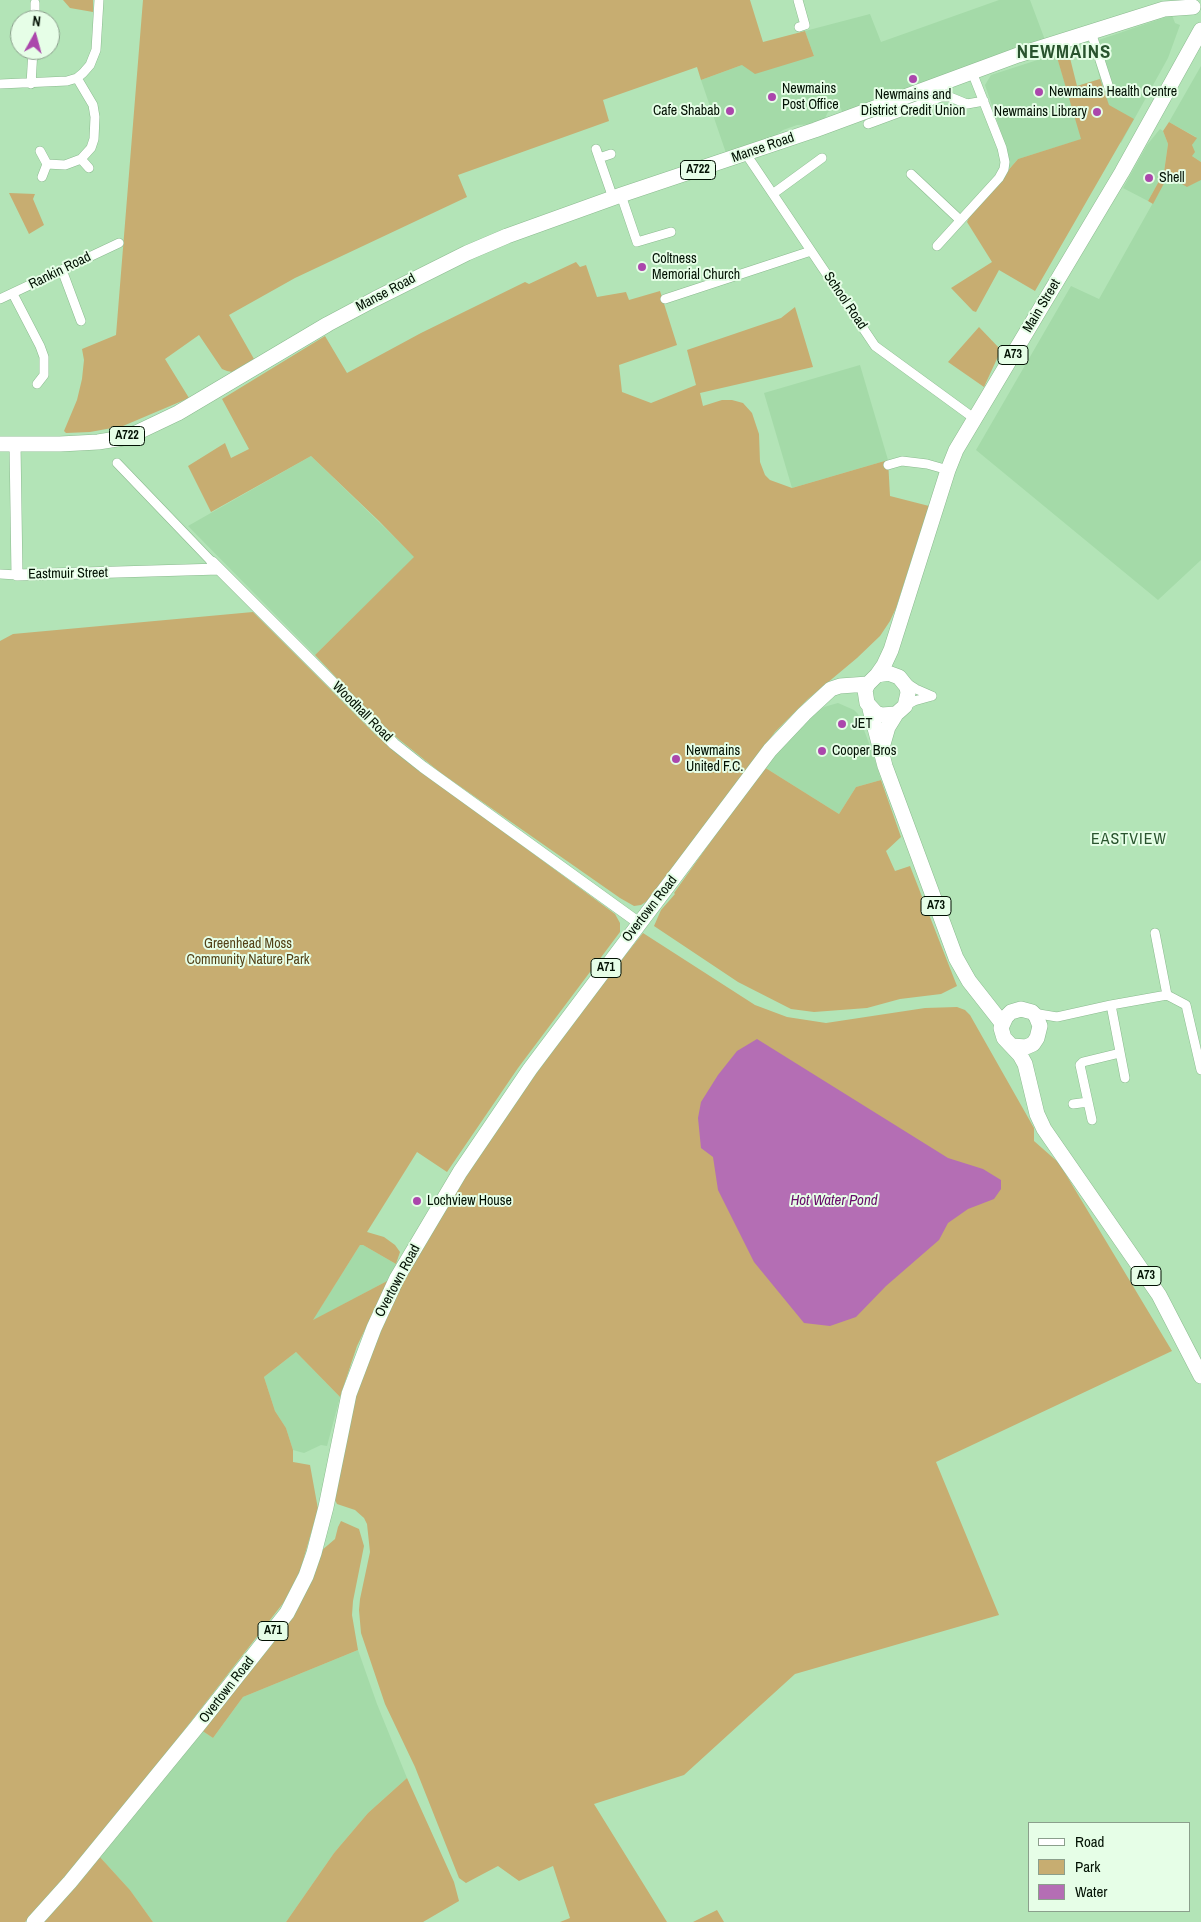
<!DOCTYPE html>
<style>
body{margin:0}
#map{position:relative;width:1201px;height:1922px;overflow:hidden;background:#b3e4b7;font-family:"Archivo Narrow",sans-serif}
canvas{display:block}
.legend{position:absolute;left:1028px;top:1822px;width:162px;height:90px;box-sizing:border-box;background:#e6fee7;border:1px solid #8b9f8c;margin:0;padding:6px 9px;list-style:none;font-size:15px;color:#021103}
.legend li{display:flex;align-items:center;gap:10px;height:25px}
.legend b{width:25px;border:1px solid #8b9f8c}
.north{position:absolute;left:10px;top:10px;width:50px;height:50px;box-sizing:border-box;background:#e6fee7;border:1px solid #8b9f8c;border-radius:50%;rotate:7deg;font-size:14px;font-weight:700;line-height:20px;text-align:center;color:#021103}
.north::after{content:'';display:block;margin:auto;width:18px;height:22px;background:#ab47ac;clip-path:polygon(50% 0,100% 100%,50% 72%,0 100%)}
</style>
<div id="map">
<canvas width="1201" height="1922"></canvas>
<ul class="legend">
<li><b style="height:6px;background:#fff"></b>Road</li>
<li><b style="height:14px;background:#c7ad71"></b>Park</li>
<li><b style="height:14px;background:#b46eb4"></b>Water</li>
</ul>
<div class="north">N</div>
</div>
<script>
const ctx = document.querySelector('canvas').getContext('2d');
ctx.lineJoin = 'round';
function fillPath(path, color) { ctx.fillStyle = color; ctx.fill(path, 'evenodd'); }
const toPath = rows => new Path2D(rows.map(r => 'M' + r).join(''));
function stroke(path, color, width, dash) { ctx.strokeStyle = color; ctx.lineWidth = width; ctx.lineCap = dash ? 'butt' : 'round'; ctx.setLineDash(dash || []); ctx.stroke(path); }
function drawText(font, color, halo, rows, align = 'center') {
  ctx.font = font + ' "Archivo Narrow",sans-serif'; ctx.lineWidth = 4; ctx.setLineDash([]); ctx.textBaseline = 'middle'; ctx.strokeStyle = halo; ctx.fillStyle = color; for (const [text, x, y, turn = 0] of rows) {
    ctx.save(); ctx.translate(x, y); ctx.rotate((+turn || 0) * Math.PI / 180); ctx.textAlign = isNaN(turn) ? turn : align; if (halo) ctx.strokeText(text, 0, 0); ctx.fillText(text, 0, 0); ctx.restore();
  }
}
fillPath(toPath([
 [999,0,1030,0,1045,40,843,113,840,107,828,112,824,120,815,124,797,125,783,130,766,143,726,153,701,80,742,65,814,56,805,31,870,14,881,42],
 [1172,15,1175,23,1180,25,1168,58,1121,143,1077,86,1100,79,1090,43],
 [1056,54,1082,139,1018,159,1009,169,1008,153,985,85,991,75],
 [1201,66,1201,162,1192,156,1192,145,1196,137,1169,122],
 [1160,129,1163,131,1168,144,1164,172,1148,201,1123,188,1147,145],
 [1168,176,1201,180,1201,560,1158,600,976,450,1071,286,1099,299],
 [860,365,888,460,792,488,764,393],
 [311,456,415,557,315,655,188,526],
 [838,703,854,710,858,714,873,754,881,780,856,787,839,814,764,767,814,714,824,707],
 [360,1245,363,1245,396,1264,389,1280,312,1321],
 [296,1352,340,1397,327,1446,321,1445,304,1453,293,1450,286,1428,275,1411,264,1377],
 [358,1650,377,1704,407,1778,368,1813,334,1853,286,1922,153,1922,130,1890,99,1856,201,1730,213,1738,243,1697]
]), '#a4daa8');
fillPath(toPath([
 [63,0,93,0,93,12,70,8],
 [143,0,750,0,763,42,805,31,814,56,755,74,742,65,701,80,697,67,603,100,609,121,458,175,467,197,295,278,229,315,254,359,232,372,227,371,222,369,199,335,165,359,189,398,123,426,90,432,66,433,64,431,77,400,82,379,84,360,82,349,116,335],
 [1068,50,1077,86,1100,79,1109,105,1134,119,1035,291,999,270,976,312,973,311,951,288,992,262,967,222,971,213,1018,159,1081,139,1056,54],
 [1169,122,1197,138,1192,145,1195,152,1192,156,1201,162,1201,180,1187,187,1168,176,1153,204,1148,201,1164,172,1168,144,1163,131],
 [9,193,35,194,33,199,44,225,29,234],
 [576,262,580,267,586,265,597,297,626,292,629,300,660,291,677,345,619,365,622,392,651,403,696,385,687,350,781,318,795,307,813,367,700,393,703,406,722,400,732,400,743,403,752,413,759,434,760,462,765,475,770,480,792,488,888,460,890,496,929,506,896,608,890,621,880,636,857,658,808,699,775,732,650,899,641,905,634,906,620,898,441,773,381,725,315,655,414,557,379,521,311,456,211,512,188,466,225,443,231,458,249,449,222,399,325,336,347,373,421,333,525,282,529,284],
 [979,327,1001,350,984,387,948,362],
 [253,612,376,735,413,765,615,914,620,923,620,932,518,1068,447,1172,417,1152,367,1232,384,1237,395,1245,400,1252,396,1264,363,1245,360,1245,313,1320,389,1280,357,1346,340,1397,296,1352,264,1377,275,1411,286,1428,293,1450,293,1462,310,1465,318,1509,300,1571,284,1602,164,1756,58,1886,25,1922,0,1922,0,641,13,634],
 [764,767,839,814,856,787,881,780,901,837,886,851,895,871,910,866,957,986,941,994,900,999,867,1008,814,1012,791,1009,738,982,654,926,661,910,675,894,674,893],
 [643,933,755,1005,787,1017,826,1023,925,1008,957,1007,965,1010,970,1015,1034,1128,1034,1141,1059,1163,1172,1351,936,1462,999,1615,795,1674,684,1775,594,1804,667,1922,560,1922,570,1918,553,1866,519,1881,498,1866,466,1883,459,1878,415,1767,385,1704,361,1633,359,1610,360,1599,370,1552,367,1524,364,1518,355,1510,337,1504,335,1500,347,1426,359,1383,374,1344,399,1289,427,1238,491,1136,584,1007],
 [341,1521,359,1529,364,1546,353,1601,352,1615,358,1650,243,1697,213,1738,201,1730,270,1647,293,1615,321,1551,335,1539,338,1527],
 [407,1778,454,1882,459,1901,423,1922,286,1922,334,1853,368,1813],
 [99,1856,130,1890,153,1922,41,1922],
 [717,1910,724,1922,693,1922]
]), '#c7ad71');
fillPath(toPath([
 [757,1039,948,1158,983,1169,1001,1180,1001,1189,994,1199,968,1209,948,1223,939,1240,886,1286,856,1317,830,1326,804,1323,754,1262,718,1190,713,1157,701,1148,698,1118,701,1102,718,1075,737,1051]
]), '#b46eb4');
const minor = toPath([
 [798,0,805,25,799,27],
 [35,20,35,3],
 [1091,32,1109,88],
 [0,84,67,81,77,78,83,73,90,65,96,50,99,0],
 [31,84,33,50],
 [868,124,941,97,950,97,967,104,984,101],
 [596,149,613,198],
 [40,151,47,164,65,165,81,159,91,148,94,139,95,117,93,105,77,78],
 [746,154,875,346,975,419],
 [599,158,611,154],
 [81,159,89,168],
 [911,174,960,220],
 [42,177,47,164],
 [774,193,822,158],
 [621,195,637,242,671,232],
 [937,246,999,178,1004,169,1005,162,1002,148,972,72],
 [62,270,81,321],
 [13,294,40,346,44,357,44,375,37,384],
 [0,299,119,243],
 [665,299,811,251],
 [117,463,212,562],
 [888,465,902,461,927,464,948,470],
 [0,574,17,575],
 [905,682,916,689,932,696],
 [905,706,914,701,932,696],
 [1155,933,1167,995],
 [1111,1005,1125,1078],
 [1033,1013,1057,1017,1111,1005,1167,995,1186,1005,1201,1070],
 [1073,1104,1088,1102],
 [1092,1120,1080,1065,1083,1062,1120,1053]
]);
const tertiary = toPath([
 [15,444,17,575,219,569],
 [212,562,394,744,423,767,639,923]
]);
const primary = toPath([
 [0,444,60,444,98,442,123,438,136,433,178,413,328,324,375,299,467,253,507,236,621,195,815,130,1018,55,1164,9,1193,7],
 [877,675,884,665,891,650,948,470,956,450,1122,172,1201,30],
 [870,709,885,766,956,958,969,981,1002,1023],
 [881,751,888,727,896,714,905,706,908,693,907,687,899,677,888,673,877,675,868,684,865,690,867,703,876,713,882,715,896,714],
 [1012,1046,1026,1047,1033,1044,1037,1038,1040,1026,1036,1016,1032,1012,1021,1009,1011,1012,1006,1017,1001,1028,1004,1038,1020,1055,1025,1064,1037,1114,1044,1129,1159,1295,1201,1376],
 [34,1922,70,1882,196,1728,287,1613,306,1576,314,1553,326,1507,349,1394,374,1328,397,1278,460,1172,530,1069,770,750,804,714,831,689,840,686,868,684]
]);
stroke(minor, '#8bba8f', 10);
stroke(tertiary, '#8bba8f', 12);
stroke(primary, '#8bba8f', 16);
stroke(minor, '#fff', 9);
stroke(tertiary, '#fff', 11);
stroke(primary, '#fff', 15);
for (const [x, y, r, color] of [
 [913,79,5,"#ab47ac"],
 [1039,92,5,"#ab47ac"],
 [772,97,5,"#ab47ac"],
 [730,111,5,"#ab47ac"],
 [1097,112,5,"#ab47ac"],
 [1149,178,5,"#ab47ac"],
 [642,267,5,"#ab47ac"],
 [842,724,5,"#ab47ac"],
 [822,751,5,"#ab47ac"],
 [676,759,5,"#ab47ac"],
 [417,1201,5,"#ab47ac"]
]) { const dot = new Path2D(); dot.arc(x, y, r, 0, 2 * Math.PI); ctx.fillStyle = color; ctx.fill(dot); stroke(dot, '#e6fee7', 2); }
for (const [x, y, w] of [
 [698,170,35],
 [1013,355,30],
 [127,436,35],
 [936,906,30],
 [606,968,30],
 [1146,1276,30],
 [273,1631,30]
]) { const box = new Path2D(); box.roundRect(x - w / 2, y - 9.5, w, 19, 4); ctx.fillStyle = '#e6fee7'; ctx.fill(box); stroke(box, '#021103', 1); }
drawText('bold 12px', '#021103', null, [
 ["A722",698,170],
 ["A73",1013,355],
 ["A722",127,436],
 ["A73",936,906],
 ["A71",606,968],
 ["A73",1146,1276],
 ["A71",273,1631]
]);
drawText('14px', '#021103', '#e6fee7', [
 ["Newmains",782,89],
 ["Post Office",782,105],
 ["Newmains Health Centre",1049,92],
 ["Newmains and",913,95,"center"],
 ["District Credit Union",913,111,"center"],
 ["Cafe Shabab",720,111,"right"],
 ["Newmains Library",1087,112,"right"],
 ["Shell",1159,178],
 ["Coltness",652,259],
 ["Memorial Church",652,275],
 ["JET",852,724],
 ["Newmains",686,751],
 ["United F.C.",686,767],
 ["Cooper Bros",832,751],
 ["Lochview House",427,1201]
], 'left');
drawText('14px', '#021103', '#e6fee7', [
 ["Manse Road",763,148,-19],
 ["Rankin Road",60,271,-26],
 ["Manse Road",386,293,-28],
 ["School Road",845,301,56],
 ["Main Street",1042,306,-59],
 ["Eastmuir Street",68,574,-1],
 ["Woodhall Road",362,712,45],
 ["Overtown Road",650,909,-52],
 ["Overtown Road",398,1281,-62],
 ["Overtown Road",227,1690,-52]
]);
drawText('14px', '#534117', '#e6fee7', [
 ["Greenhead Moss",248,944],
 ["Community Nature Park",248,960]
]);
drawText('italic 15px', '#670c69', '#e6fee7', [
 ["Hot Water Pond",834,1201]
]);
ctx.letterSpacing = '1px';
drawText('16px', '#29542e', '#e6fee7', [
 ["EASTVIEW",1129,840]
]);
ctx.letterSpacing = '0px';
ctx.letterSpacing = '1px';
drawText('bold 19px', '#29542e', '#e6fee7', [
 ["NEWMAINS",1064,53]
]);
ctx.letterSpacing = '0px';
</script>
